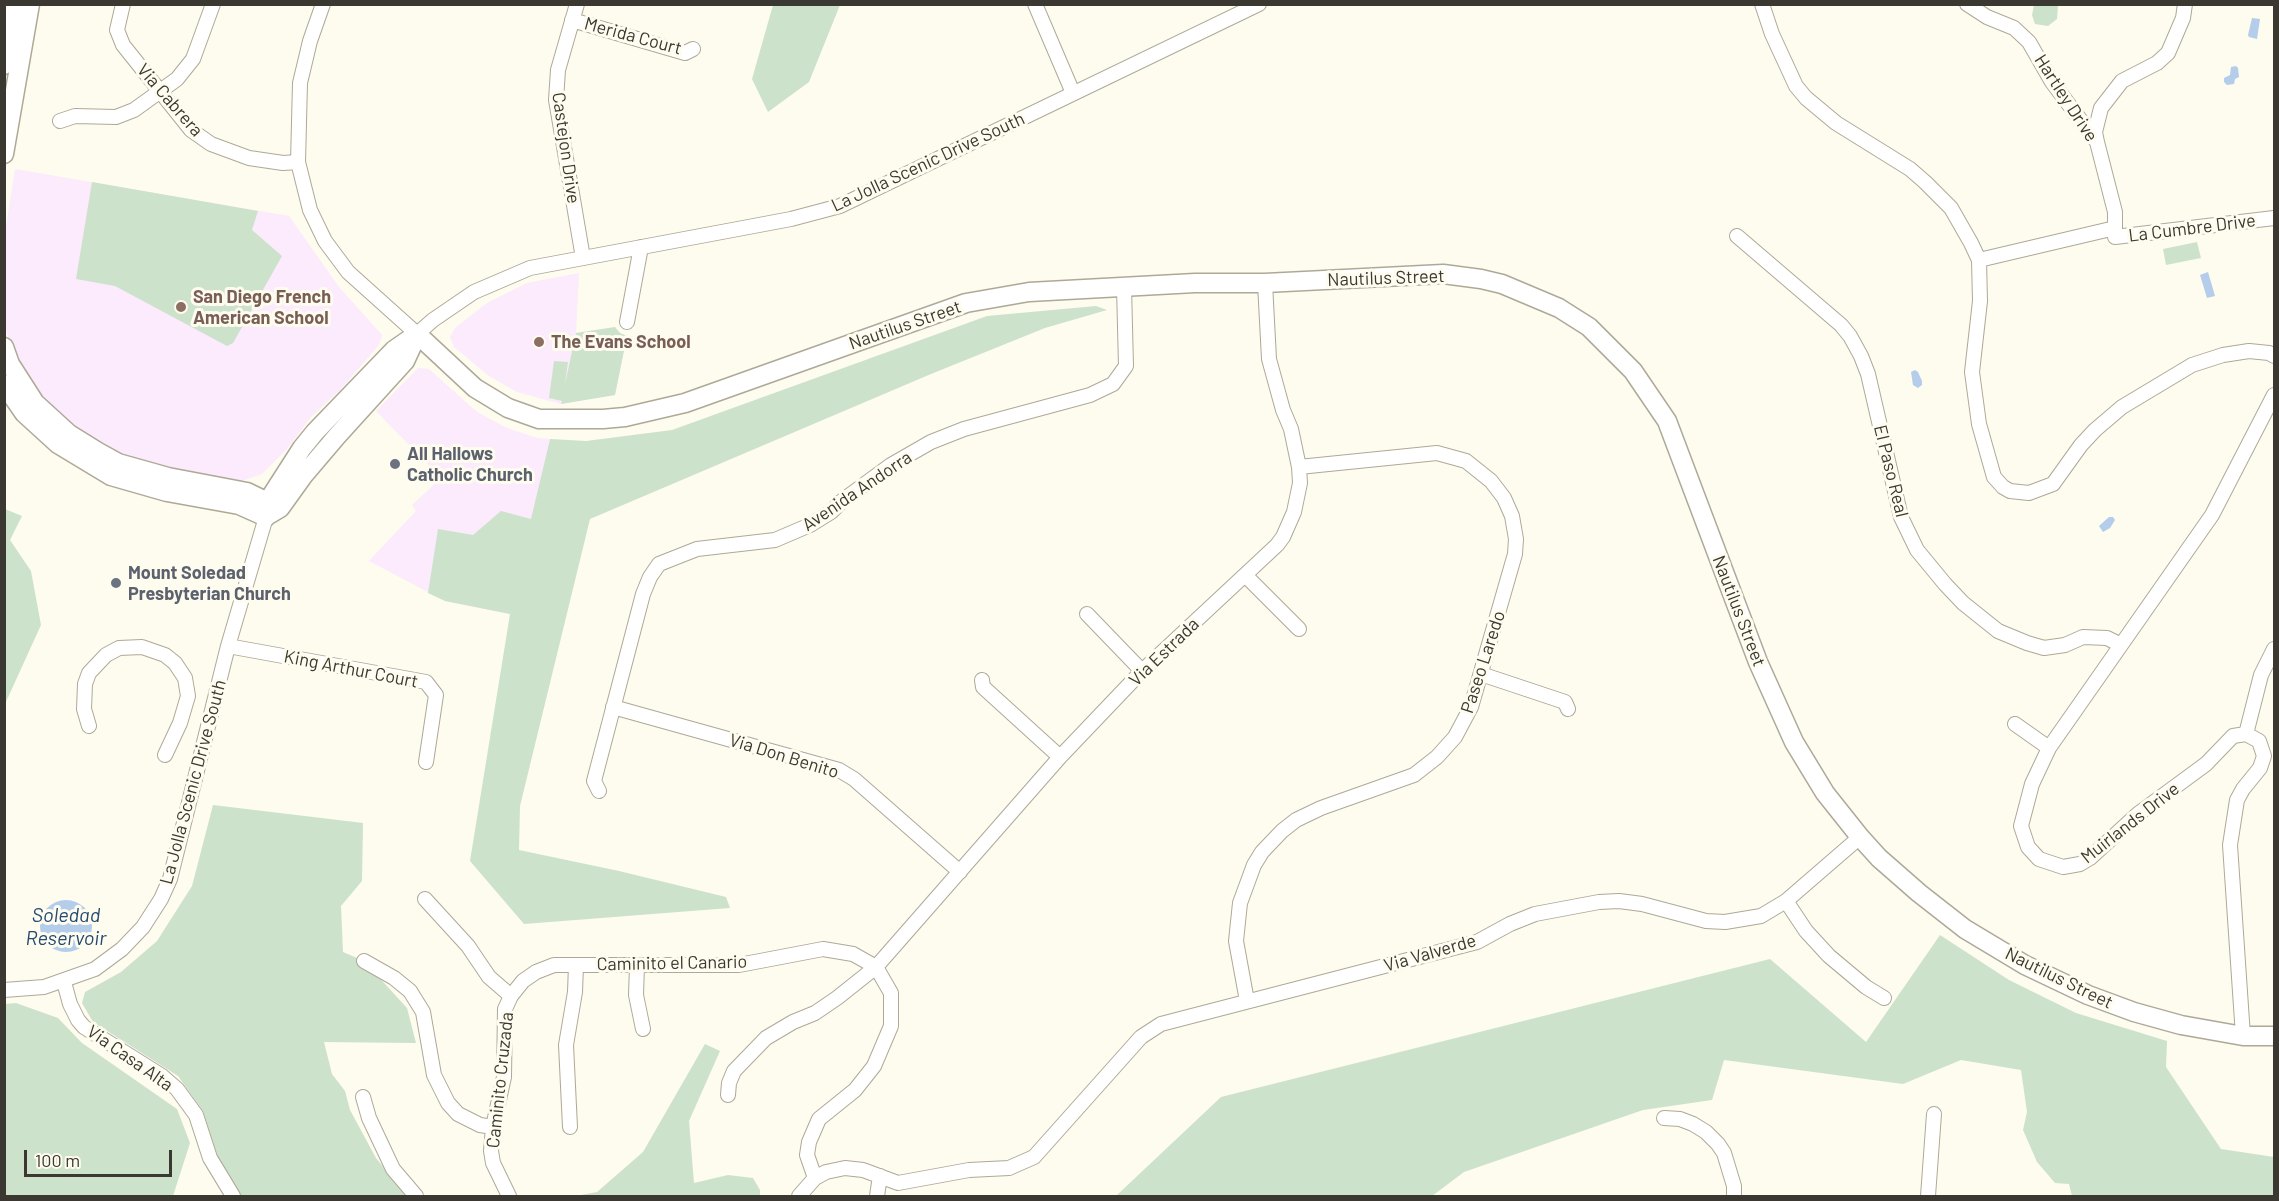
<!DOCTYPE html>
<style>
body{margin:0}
#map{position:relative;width:2279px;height:1201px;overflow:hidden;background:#fefbef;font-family:Barlow,sans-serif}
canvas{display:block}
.frame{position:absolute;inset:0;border:6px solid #3a3830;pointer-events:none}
.scale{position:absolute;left:24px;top:1150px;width:148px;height:27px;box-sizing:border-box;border:3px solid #3a3830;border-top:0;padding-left:8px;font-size:18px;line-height:21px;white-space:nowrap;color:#3a3830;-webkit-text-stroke:4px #fefbef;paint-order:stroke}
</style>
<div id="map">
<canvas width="2279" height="1201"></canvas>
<div class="frame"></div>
<div class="scale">100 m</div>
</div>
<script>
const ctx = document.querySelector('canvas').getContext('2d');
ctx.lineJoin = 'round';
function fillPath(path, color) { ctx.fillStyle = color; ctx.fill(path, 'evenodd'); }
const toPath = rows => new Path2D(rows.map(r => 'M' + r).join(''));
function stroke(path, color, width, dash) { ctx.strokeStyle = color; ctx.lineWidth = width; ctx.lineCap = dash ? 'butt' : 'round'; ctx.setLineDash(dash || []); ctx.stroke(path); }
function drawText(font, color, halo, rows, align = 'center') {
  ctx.font = font + ' Barlow,sans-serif'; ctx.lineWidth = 6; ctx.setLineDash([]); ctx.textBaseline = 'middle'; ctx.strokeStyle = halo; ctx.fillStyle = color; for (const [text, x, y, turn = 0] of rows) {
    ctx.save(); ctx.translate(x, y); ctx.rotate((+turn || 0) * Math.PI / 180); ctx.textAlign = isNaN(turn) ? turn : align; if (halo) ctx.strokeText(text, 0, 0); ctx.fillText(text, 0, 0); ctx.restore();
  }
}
fillPath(toPath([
 [15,169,289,216,339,287,382,335,379,345,340,390,311,417,287,449,262,474,239,482,134,464,60,422,33,387,12,351,5,327,5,233],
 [579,273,576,333,615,327,620,333,627,336,615,395,561,404,517,392,489,376,454,347,450,337,455,328,487,303,527,283],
 [418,368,429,369,477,412,507,428,537,438,550,439,510,614,445,601,369,561,416,511,412,505,441,478,419,456,421,453,414,446,411,447,376,411]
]), '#fceafd');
fillPath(toPath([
 [773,5,840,5,809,82,768,112,752,79],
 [2034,5,2058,5,2057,19,2048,26,2035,24,2032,15],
 [92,182,258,211,252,230,282,256,233,343,227,346,115,286,76,279],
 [2197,242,2201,258,2166,265,2163,249],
 [1096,306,1107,310,1045,328,931,374,590,519,520,806,519,850,619,871,726,897,730,908,524,924,470,861,510,614,445,601,428,593,438,529,473,535,501,511,531,519,550,439,586,441,672,430,987,316],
 [615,327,620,333,627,336,615,395,561,404,562,401,549,398,554,361,568,362,565,384,576,333],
 [5,509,22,516,10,540,31,571,41,625,5,704],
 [213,805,363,823,362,881,341,906,343,952,364,961,407,1008,416,1043,324,1042,332,1074,345,1091,350,1110,376,1158,407,1196,237,1196,221,1168,203,1111,178,1076,93,1022,82,1003,85,992,121,972,157,941,192,886],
 [1940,935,2009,980,2076,1013,2167,1041,2166,1067,2221,1149,2274,1157,2274,1196,2072,1196,2069,1184,2055,1183,2037,1162,2023,1130,2027,1112,2021,1070,1961,1060,1903,1084,1724,1060,1712,1100,1643,1110,1464,1172,1432,1196,1116,1196,1221,1097,1770,959,1866,1042],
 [16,1003,58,1018,82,1043,177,1109,190,1143,173,1196,5,1196,5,1004],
 [705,1044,720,1051,689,1121,694,1183,728,1175,753,1178,760,1190,760,1196,576,1196,597,1192,643,1152]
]), '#cde2cb');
fillPath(toPath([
 [2252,18,2260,19,2257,39,2249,37,2248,35],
 [2236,66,2238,68,2239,77,2235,79,2234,84,2227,85,2224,82,2224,78,2230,75,2231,67],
 [2208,272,2215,296,2207,298,2200,275],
 [1915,370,1918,372,1922,381,1922,385,1918,388,1913,385,1911,372],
 [2109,517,2113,517,2115,520,2110,528,2103,532,2099,526],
 '40 926a26 26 0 1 1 52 0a26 26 0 1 1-52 0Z'
]), '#b3cdea');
const minor = toPath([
 [123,4,117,30,123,45,191,130,211,144,249,158,283,163,298,162],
 [323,4,310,41,300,83,298,162,310,210,325,241,348,272,417,334,433,320,474,292,530,268,791,219,840,206,1259,4],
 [577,4,558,70,556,100,583,258],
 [1035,4,1073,93],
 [1762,4,1772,34,1796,86,1806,98,1836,123,1910,169,1925,182,1951,208,1971,243,1979,260,1980,301,1972,372,1979,424,1994,477,2003,487,2010,491,2029,493,2053,484,2081,445,2095,430,2122,407,2192,365,2223,355,2249,351,2269,353,2274,356],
 [1967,4,1987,17,2014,28,2029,42,2052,82,2097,142,2115,212,2115,237,2274,218],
 [572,20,685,53,693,49],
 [60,121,75,116,116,117,134,110,177,79,193,59,213,4],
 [2097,142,2095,132,2101,108,2122,81,2157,63,2168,53,2183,18,2185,4],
 [1737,236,1841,325,1850,336,1861,356,1868,374,1901,517,1917,550,1945,584,1963,603,1998,631,2027,643,2044,648,2065,645,2083,637,2107,638,2121,645],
 [1979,260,2115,228],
 [627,322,641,247],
 [1245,575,1299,629],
 [1087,614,1142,671],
 [228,646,426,682,436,695,426,762],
 [1481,674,1565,702,1568,709],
 [982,680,983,687,1060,757],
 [613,707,839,770,854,779,960,872],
 [2015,724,2049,748],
 [89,726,84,709,85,684,89,673,106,655,119,648,142,647,165,655,175,663,185,678,188,696,180,723,165,755],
 [2246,734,2261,675,2274,649],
 [599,791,594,781,643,594,650,577,659,564,697,549,775,540,810,525,831,512,842,501,891,465,931,442,964,429,1090,395,1113,384,1126,366,1124,287],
 [425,899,468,946,489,977,511,996],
 [1786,901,1806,931,1829,956,1866,987,1884,998],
 [364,961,394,978,410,991,423,1012,434,1075,448,1103,458,1114,480,1125,493,1127],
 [637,966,636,995,643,1029],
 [64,982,70,1004,78,1020,84,1027,162,1076,177,1089,196,1115,210,1158,233,1196],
 [4,990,44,987,95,969,122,949,143,927,161,899,170,879,228,646,266,517],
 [1247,1001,1236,941,1240,903,1254,865,1262,852,1282,831,1296,820,1321,808,1414,775,1437,757,1455,737,1471,707,1515,554,1516,539,1512,516,1504,498,1491,481,1466,461,1437,453,1299,467],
 [2243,1036,2230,845,2237,800,2243,789,2260,768,2264,756,2259,741,2246,734,2233,736,2206,764,2138,814,2090,858,2080,864,2063,867,2039,859,2028,847,2021,826,2032,784,2049,748,2212,515,2274,395],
 [728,1095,729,1083,734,1071,766,1038,793,1022,815,1013,837,998,876,967,1060,757,1142,671,1277,545,1283,537,1294,512,1300,483,1299,467,1291,429,1283,410,1269,359,1265,283],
 [363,1097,369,1118,393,1169,416,1196],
 [1664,1118,1680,1119,1693,1124,1706,1132,1718,1144,1724,1153,1734,1186,1734,1196],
 [570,1127,566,1045,575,992,576,965],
 [509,1196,493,1163,491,1151,493,1127,504,1077,505,1009,511,996,523,981,536,972,554,965,739,965,823,949,853,954,876,967,891,993,891,1026,874,1066,855,1090,819,1119,809,1142,807,1155,815,1178],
 [799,1196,815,1178,826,1172,845,1168,863,1170,898,1183,969,1170,1009,1168,1034,1157,1141,1037,1161,1024,1477,942,1510,924,1535,914,1599,902,1619,901,1642,904,1706,921,1725,922,1761,916,1786,901,1860,837],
 [877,1196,880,1176],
 [1928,1196,1934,1114]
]);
const major = toPath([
 [4,65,14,4],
 [4,154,30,4],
 [417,334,475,388,508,408,539,419,603,419,625,417,685,403,966,303,1029,292,1195,283,1265,283,1443,274,1481,279,1502,284,1559,308,1589,327,1633,371,1667,421,1758,662,1794,742,1825,793,1860,837,1879,858,1919,893,1965,929,2025,965,2088,995,2134,1012,2181,1025,2243,1036,2274,1036],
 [4,347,10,364,35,403,69,434,98,452,118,463,168,477,247,492,280,508],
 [4,384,24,413,58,444,111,476,167,492,239,505,266,517],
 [267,512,268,501,302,448,315,432,394,350,417,334],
 [270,514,280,508,303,476,337,436,405,361,417,335]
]);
stroke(minor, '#aea997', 16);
stroke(major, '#aea997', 21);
stroke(minor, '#fff', 14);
stroke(major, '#fff', 18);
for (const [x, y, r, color] of [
 [181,307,6,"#8d6e63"],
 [539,342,6,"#8d6e63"],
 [395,464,6,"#6b7280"],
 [116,583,6,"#6b7280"]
]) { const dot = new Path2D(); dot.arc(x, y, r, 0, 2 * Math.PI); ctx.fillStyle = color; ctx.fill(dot); stroke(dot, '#fefbef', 2); }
drawText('18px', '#3a3830', '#fefbef', [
 ["Merida Court",633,36,15],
 ["Hartley Drive",2066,98,57],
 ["Via Cabrera",170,100,49],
 ["Castejon Drive",566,148,82],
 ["La Jolla Scenic Drive South",928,162,-25],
 ["La Cumbre Drive",2192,228,-7],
 ["Nautilus Street",1386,278,-2],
 ["Nautilus Street",905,325,-19],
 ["El Paso Real",1891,471,76],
 ["Avenida Andorra",857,491,-34],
 ["Nautilus Street",1739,611,69],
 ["Via Estrada",1164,652,-44],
 ["Paseo Laredo",1483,662,-72],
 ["King Arthur Court",351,669,11],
 ["Via Don Benito",784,756,17],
 ["La Jolla Scenic Drive South",193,782,-75],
 ["Muirlands Drive",2130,823,-38],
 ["Via Valverde",1430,953,-16],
 ["Caminito el Canario",672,963,-1],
 ["Nautilus Street",2059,978,26],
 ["Via Casa Alta",130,1058,35],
 ["Caminito Cruzada",500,1080,-84]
]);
drawText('bold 18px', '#785e54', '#fefbef', [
 ["San Diego French",193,297],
 ["American School",193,318],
 ["The Evans School",551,342]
], 'left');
drawText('bold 18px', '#5b616d', '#fefbef', [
 ["All Hallows",407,454],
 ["Catholic Church",407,475],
 ["Mount Soledad",128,573],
 ["Presbyterian Church",128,594]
], 'left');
drawText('italic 20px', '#234a70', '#fefbef', [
 ["Soledad",66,915],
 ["Reservoir",66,938]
]);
</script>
